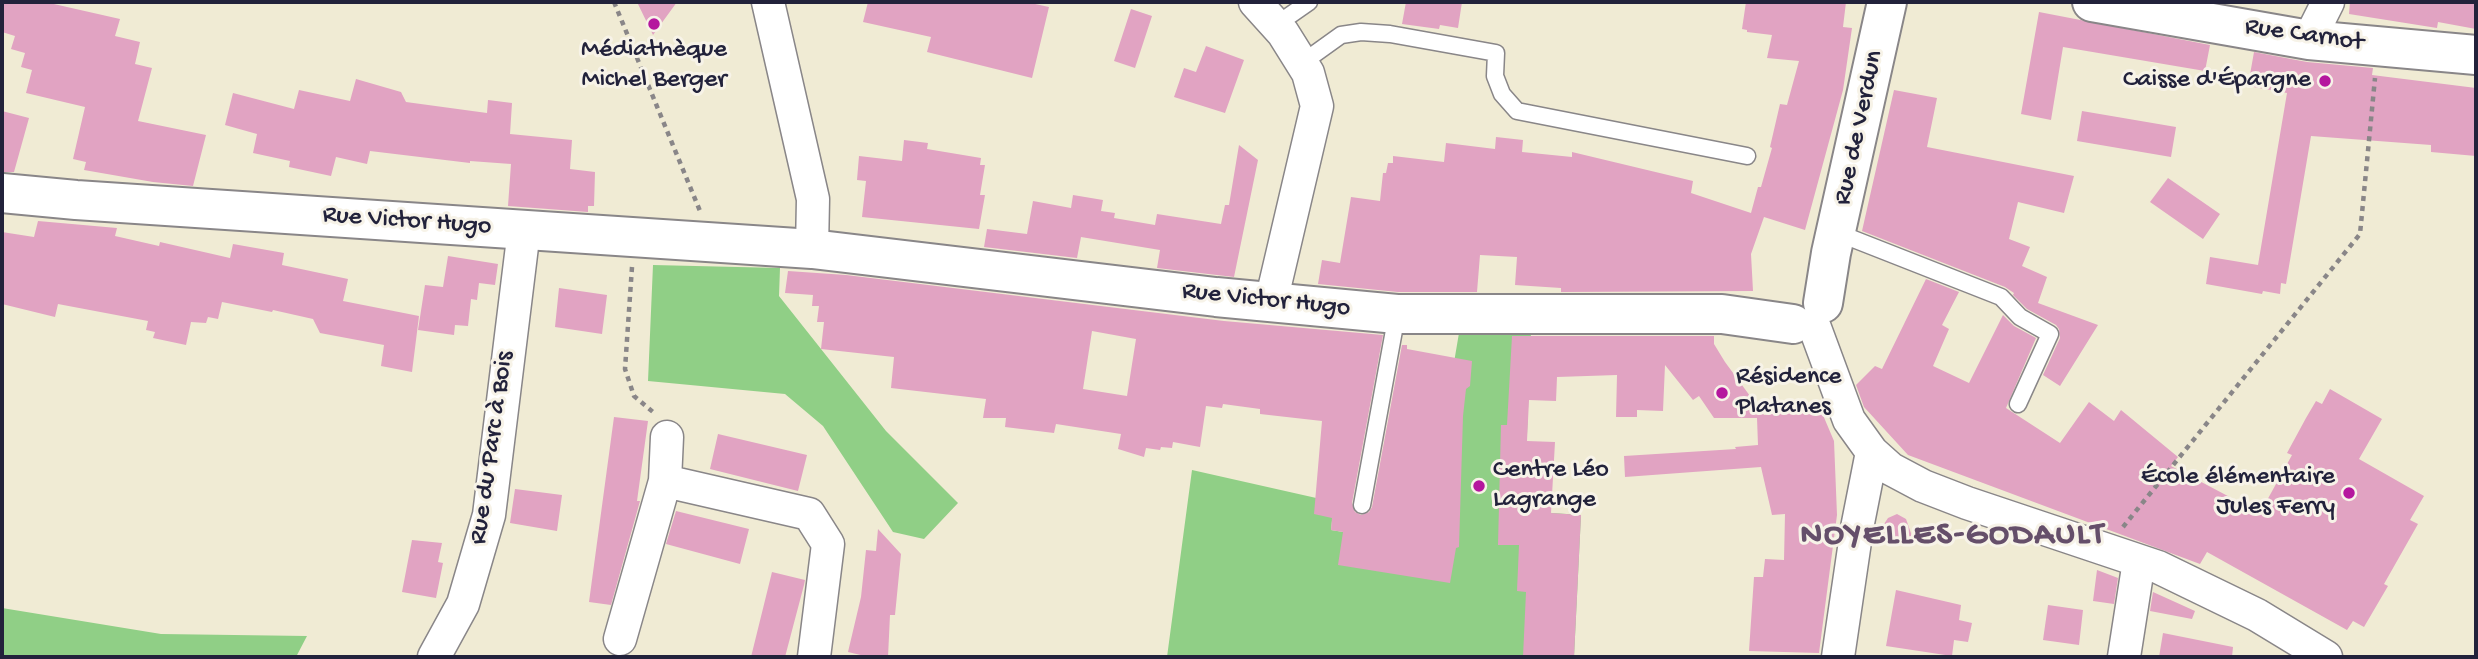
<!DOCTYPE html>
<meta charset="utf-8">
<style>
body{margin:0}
#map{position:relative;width:2478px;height:659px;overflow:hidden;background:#f0ebd4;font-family:"Gochi Hand",sans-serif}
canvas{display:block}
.frame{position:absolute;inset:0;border:4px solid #22223b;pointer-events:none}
</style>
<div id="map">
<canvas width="2478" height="659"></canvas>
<div class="frame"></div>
</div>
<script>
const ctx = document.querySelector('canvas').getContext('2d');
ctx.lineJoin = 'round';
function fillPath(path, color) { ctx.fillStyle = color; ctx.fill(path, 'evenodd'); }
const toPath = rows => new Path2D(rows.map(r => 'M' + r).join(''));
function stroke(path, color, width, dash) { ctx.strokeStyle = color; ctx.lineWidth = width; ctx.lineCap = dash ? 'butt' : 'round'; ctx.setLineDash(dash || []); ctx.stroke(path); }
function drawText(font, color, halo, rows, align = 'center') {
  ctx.font = font + ' "Gochi Hand",sans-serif'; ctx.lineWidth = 6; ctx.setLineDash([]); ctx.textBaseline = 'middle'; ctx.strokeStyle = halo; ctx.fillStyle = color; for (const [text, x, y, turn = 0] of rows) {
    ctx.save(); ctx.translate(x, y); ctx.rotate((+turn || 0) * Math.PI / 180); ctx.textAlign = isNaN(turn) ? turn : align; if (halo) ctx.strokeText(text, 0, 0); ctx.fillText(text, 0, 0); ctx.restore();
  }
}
fillPath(toPath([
 [653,265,780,268,779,296,886,431,958,503,924,539,893,532,823,426,785,394,648,381],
 [1531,332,1524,511,1581,515,1574,657,1167,657,1192,470,1334,502,1331,530,1423,545,1459,333],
 [2,608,161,634,307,636,296,657,2,657]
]), '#90cf86');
fillPath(toPath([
 [2,2,45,2,120,19,115,36,140,42,135,64,152,68,138,121,206,135,193,186,153,182,84,170,86,162,73,159,85,107,26,93,32,70,21,67,25,53,11,49,15,36,2,32],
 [637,2,677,2,653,35],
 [868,2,1026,2,1049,7,1032,78,927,52,931,37,863,22],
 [1406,2,1462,2,1458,28,1440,25,1439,29,1402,24],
 [1746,2,1846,2,1843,27,1852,28,1843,90,1805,230,1764,217,1751,254,1753,291,1561,292,1561,288,1515,285,1517,257,1480,255,1477,292,1398,292,1318,284,1322,260,1340,263,1351,197,1380,201,1383,173,1386,173,1388,163,1393,163,1393,156,1444,162,1446,143,1495,149,1496,137,1523,140,1522,152,1572,157,1572,152,1693,181,1691,193,1751,213,1758,187,1761,187,1772,148,1770,147,1780,104,1787,105,1799,61,1767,58,1772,35,1747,32,1747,30,1742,29],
 [2350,2,2476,2,2476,29,2438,22,2437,28,2349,14],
 [1131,9,1152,16,1135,68,1114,61],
 [2039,12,2210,45,2205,71,2063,47,2051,120,2021,114],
 [1206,46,1244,60,1225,113,1174,97,1184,68,1196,72],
 [2254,52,2307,62,2373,68,2372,75,2476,88,2476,156,2431,152,2431,145,2311,136,2286,284,2281,283,2280,294,2263,291,2262,294,2206,284,2210,257,2258,265,2287,93,2248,86],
 [356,79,401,92,406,102,487,113,488,100,512,103,510,134,572,140,570,169,595,172,594,206,588,206,588,212,508,206,511,164,470,161,470,163,370,151,367,164,336,157,331,176,289,167,290,161,253,153,257,134,225,125,233,93,294,109,299,90,350,101],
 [1894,90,1937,98,1927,147,2074,176,2064,213,2018,202,2009,239,2030,247,2022,266,2047,277,2038,303,2098,325,2060,386,2043,375,2060,338,2059,329,2056,325,2027,309,2013,295,2014,293,2005,287,1862,231],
 [2,111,29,118,14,172,2,172],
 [2082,111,2176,127,2171,157,2077,141],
 [904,140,928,143,927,149,981,158,980,165,985,165,980,195,985,195,979,229,862,217,866,181,857,180,859,156,902,161],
 [1239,145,1258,160,1234,277,1157,268,1160,250,1081,237,1077,258,984,247,987,229,1027,234,1033,201,1071,208,1073,195,1103,200,1101,211,1115,213,1114,218,1155,225,1157,214,1221,224,1225,205,1229,205],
 [2168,178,2220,214,2203,239,2150,202],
 [38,221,117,228,115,236,159,246,160,242,230,258,233,244,284,253,282,265,348,279,343,301,419,316,412,372,381,366,384,345,320,333,313,319,273,310,272,312,222,302,218,319,208,317,206,323,191,322,186,345,153,338,155,332,146,330,148,321,58,304,55,317,2,304,2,232,34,237],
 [448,256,498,264,495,285,479,283,477,300,471,299,468,326,455,325,454,335,418,330,425,285,443,287],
 [788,271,846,275,1224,321,1383,335,1352,503,1355,512,1361,515,1369,512,1372,507,1402,345,1407,345,1407,349,1472,361,1470,386,1466,389,1463,416,1459,547,1456,548,1450,583,1338,565,1343,532,1331,530,1332,518,1314,514,1322,421,1260,414,1260,409,1223,404,1222,408,1206,406,1200,447,1173,442,1172,448,1161,447,1160,450,1146,448,1144,457,1118,449,1121,434,1056,424,1054,433,1005,427,1006,418,983,418,986,399,891,388,894,357,821,349,824,322,817,322,819,306,812,306,813,295,785,293],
 [1092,331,1136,339,1127,396,1083,389],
 [1926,279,1959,292,1942,325,1949,329,1933,366,1969,383,2003,315,2014,326,2036,338,2006,408,2060,443,2089,402,2114,421,2121,410,2178,457,2171,466,2260,513,2292,455,2287,453,2306,418,2316,401,2322,404,2330,389,2382,419,2359,459,2424,496,2410,520,2418,524,2384,584,2388,586,2364,627,2353,621,2347,630,2207,552,2200,564,1908,455,1864,407,1856,385,1875,366,1882,369],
 [559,288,607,295,602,334,555,327],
 [1512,336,1714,336,1714,344,1725,362,1764,415,1820,408,1834,441,1837,515,1819,653,1749,651,1754,577,1763,577,1765,559,1784,560,1785,514,1772,515,1761,467,1625,477,1624,456,1736,449,1735,447,1758,445,1757,418,1714,418,1699,396,1693,400,1665,365,1663,411,1637,410,1637,417,1616,417,1617,375,1557,377,1556,401,1529,400,1527,441,1555,442,1551,513,1581,515,1574,657,1523,657,1526,592,1517,591,1519,545,1498,545,1501,425,1507,425],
 [614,417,648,421,637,501,640,501,611,605,589,602],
 [718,434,807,455,798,491,710,469],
 [515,489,562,495,557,531,510,523],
 [676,511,749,529,740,564,666,544],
 [1897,514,1906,519,1912,536,1888,544,1882,527,1888,518],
 [878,529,901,554,895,615,890,615,888,657,869,657,848,652,861,597,866,550,876,551],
 [412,540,442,543,438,562,443,563,436,598,402,592],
 [2097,570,2118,578,2114,604,2093,601],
 [772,572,805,580,804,585,785,657,751,657],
 [1896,590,1961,605,1959,620,1972,623,1968,642,1954,640,1952,656,1886,646],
 [2153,592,2195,611,2192,619,2150,611],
 [2048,605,2083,610,2079,645,2043,640],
 [2163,633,2233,647,2232,657,2159,657]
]), '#e1a3c2');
const service = toPath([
 [1276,25,1309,2],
 [1302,63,1341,35,1361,32,1390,34,1496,53,1495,76,1502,94,1517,111,1747,156],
 [1838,233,2001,297,2020,317,2050,334,2018,404],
 [1362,505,1397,314]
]);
const minor = toPath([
 [768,2,813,199,812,249],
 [1255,2,1283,33,1308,73,1317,106,1271,302],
 [2309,40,2328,2],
 [1815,328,1849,420,1872,452,1891,469,1923,486,1967,503,2158,567,2257,615,2326,657],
 [667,437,665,481,809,514,828,544,814,657],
 [620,639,665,481],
 [434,657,463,604,489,515,524,230],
 [1838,657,1857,528,1872,452],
 [2124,657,2139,561]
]);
const tertiary = toPath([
 [2092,2,2309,40,2476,55],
 [2,193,76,200,812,249,1216,297,1397,314,1722,314,1793,324],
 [1823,303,1831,253,1887,2]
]);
stroke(service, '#898688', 19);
stroke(minor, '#898688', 35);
stroke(tertiary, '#898688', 42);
stroke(toPath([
 [614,2,700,211],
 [632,267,625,369,634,396,653,412],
 [2123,527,2360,234,2375,78]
]), '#898688', 4.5, [5, 5]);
stroke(service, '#fff', 16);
stroke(minor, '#fff', 32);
stroke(tertiary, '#fff', 38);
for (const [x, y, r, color] of [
 [654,24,7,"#b5179e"],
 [2325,81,7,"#b5179e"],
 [1722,393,7,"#b5179e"],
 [1479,486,7,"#b5179e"],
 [2349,493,7,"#b5179e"]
]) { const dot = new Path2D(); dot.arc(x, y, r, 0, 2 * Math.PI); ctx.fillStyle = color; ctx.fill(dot); stroke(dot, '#f7f3e8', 2.5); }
drawText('26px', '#22223b', '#f7f3e8', [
 ["Rue Carnot",2304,36,8],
 ["Rue de Verdun",1860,128,-78],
 ["Rue Victor Hugo",407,222,4],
 ["Rue Victor Hugo",1266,301,6],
 ["Rue du Parc à Bois",493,448,-82]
]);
drawText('26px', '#22223b', '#f7f3e8', [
 ["Médiathèque",654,51,"center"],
 ["Michel Berger",654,81,"center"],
 ["Caisse d'Épargne",2311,81],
 ["Résidence",1736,378,"left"],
 ["Platanes",1736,408,"left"],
 ["Centre Léo",1493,471,"left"],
 ["Lagrange",1493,501,"left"],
 ["École élémentaire",2335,478],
 ["Jules Ferry",2335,508]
], 'right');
ctx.letterSpacing = '2px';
drawText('bold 33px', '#654f6a', '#f7f3e8', [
 ["NOYELLES-GODAULT",1953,537]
]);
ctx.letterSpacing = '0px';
</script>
